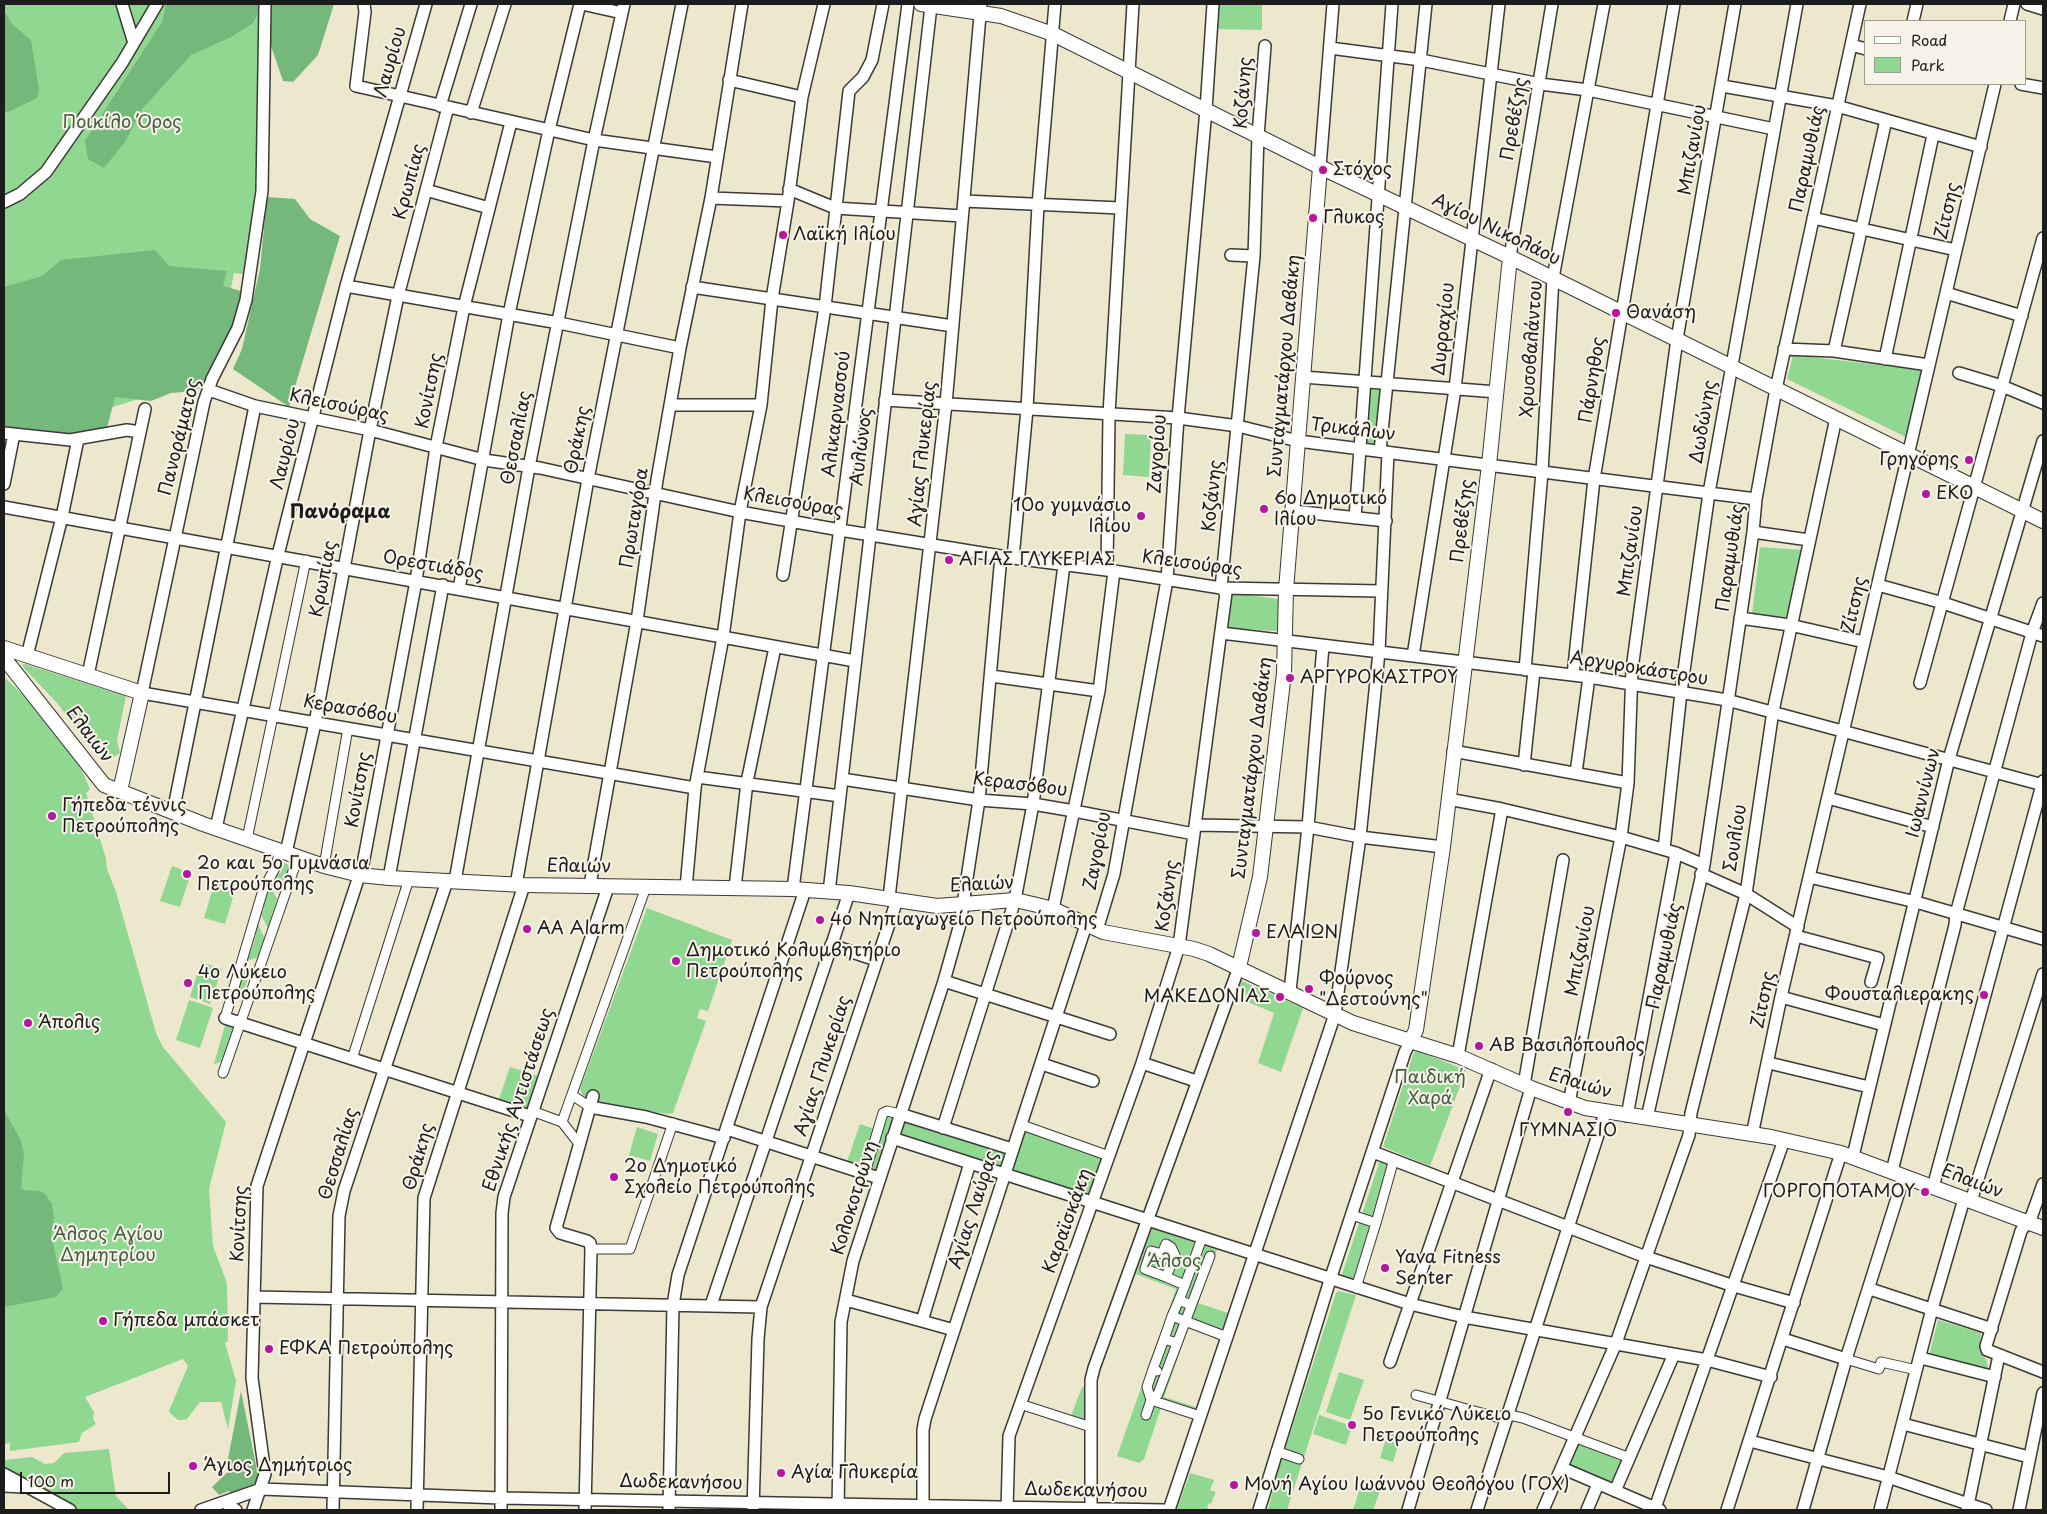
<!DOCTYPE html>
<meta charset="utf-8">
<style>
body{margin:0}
#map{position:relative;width:2047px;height:1514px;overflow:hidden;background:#ede7cd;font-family:"Playpen Sans",sans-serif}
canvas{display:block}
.frame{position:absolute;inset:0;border:5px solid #1c1c1c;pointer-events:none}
.legend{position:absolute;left:1864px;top:20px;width:162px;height:65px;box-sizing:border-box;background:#f7f3e8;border:1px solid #9f9d96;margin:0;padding:6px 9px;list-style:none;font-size:15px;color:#1c1c1c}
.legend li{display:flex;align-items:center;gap:10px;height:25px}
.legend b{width:25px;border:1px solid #9f9d96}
.scale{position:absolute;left:20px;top:1472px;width:150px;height:22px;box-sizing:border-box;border:2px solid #1c1c1c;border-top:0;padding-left:6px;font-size:15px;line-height:18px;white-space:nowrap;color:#1c1c1c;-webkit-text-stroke:4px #f7f3e8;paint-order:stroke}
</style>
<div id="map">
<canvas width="2047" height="1514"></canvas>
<div class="frame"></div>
<ul class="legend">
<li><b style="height:6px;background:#fff"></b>Road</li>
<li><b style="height:14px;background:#90d791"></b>Park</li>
</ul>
<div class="scale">100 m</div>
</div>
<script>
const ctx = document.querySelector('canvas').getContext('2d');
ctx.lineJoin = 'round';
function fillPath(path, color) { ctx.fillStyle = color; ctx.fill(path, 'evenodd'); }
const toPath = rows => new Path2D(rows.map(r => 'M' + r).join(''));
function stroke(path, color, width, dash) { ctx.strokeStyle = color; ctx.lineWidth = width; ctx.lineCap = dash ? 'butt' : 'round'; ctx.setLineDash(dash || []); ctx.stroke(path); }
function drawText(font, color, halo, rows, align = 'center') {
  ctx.font = font + ' "Playpen Sans",sans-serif'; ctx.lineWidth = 4; ctx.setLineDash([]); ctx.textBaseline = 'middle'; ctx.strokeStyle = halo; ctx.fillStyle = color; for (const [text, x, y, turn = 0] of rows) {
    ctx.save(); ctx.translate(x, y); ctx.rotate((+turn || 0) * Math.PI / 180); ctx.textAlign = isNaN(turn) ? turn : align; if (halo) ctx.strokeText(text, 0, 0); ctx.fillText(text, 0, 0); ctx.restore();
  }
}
fillPath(toPath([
 [4,4,263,5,256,178,250,236,243,274,234,273,221,338,157,393,50,427,4,420],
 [1218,4,1262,4,1262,30,1217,29],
 [1793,355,1925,370,1908,438,1787,379],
 [1368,389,1380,390,1375,444,1364,443],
 [1125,434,1151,435,1149,477,1123,475],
 [1760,547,1804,550,1786,617,1752,614],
 [1232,593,1278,599,1280,603,1280,629,1275,631,1229,628,1227,623],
 [25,664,126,696,117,740,120,753,114,757,94,752,57,703,23,667,23,664],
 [4,677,34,705,71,752,83,773,90,789,86,793,106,859,107,869,116,892,156,1033,163,1047,226,1122,209,1189,213,1246,227,1283,228,1341,225,1343,236,1381,228,1429,221,1402,200,1402,187,1419,183,1420,178,1420,171,1414,169,1411,188,1366,183,1359,85,1397,94,1412,93,1419,96,1424,82,1433,79,1442,10,1451,10,1443,4,1444],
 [284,863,293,866,288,878,278,884,274,876,281,872],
 [172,866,191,873,180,907,160,901],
 [215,881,236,887,225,924,204,918],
 [271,888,277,899,268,928,261,915,264,908,262,904,266,891],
 [647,908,732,940,708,1011,700,1009,697,1018,706,1021,673,1113,667,1114,584,1099,580,1089],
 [258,924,266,941,261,956,247,961,248,950,251,951,256,935,253,933,255,925],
 [201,962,222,969,210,1004,190,997],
 [251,967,252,974,249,975,245,987,246,990,241,995,236,987,241,970],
 [1242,981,1303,1008,1281,1072,1258,1063,1274,1013,1236,997],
 [189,1000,213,1008,200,1048,176,1040],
 [225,1025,235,1028,223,1061,214,1064],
 [1417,1051,1466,1070,1430,1166,1383,1147,1414,1052],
 [510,1067,538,1076,527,1108,499,1099],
 [885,1115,894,1117,877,1172,847,1162,860,1124,880,1131],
 [905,1120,1006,1152,1001,1167,899,1136],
 [637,1127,658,1134,650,1161,629,1155],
 [1026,1130,1102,1156,1088,1195,1013,1170],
 [1380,1160,1396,1166,1361,1284,1342,1277,1342,1274],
 [1152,1228,1217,1250,1198,1303,1228,1313,1219,1338,1188,1328,1164,1397,1196,1407,1192,1418,1161,1408,1144,1459,1139,1463,1117,1456,1176,1289,1136,1274],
 [1338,1291,1356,1295,1287,1510,1268,1510,1277,1474,1336,1293],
 [1938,1320,1981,1333,1980,1346,1987,1362,1989,1372,1929,1356],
 [1339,1372,1364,1380,1350,1420,1326,1412],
 [1082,1387,1087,1388,1087,1422,1071,1416],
 [1319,1415,1352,1426,1346,1445,1313,1434],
 [1388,1432,1401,1436,1393,1462,1380,1458],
 [1579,1443,1621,1461,1612,1483,1569,1465],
 [109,1449,116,1496,129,1510,79,1510,4,1470,4,1460,32,1457,45,1464,54,1463,64,1453],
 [1190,1473,1214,1480,1210,1490,1216,1492,1211,1504,1209,1503,1207,1507,1210,1510,1177,1509],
 [1361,1485,1380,1491,1373,1510,1353,1510]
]), '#90d791');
fillPath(toPath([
 [166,4,263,4,253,23,231,37,191,55,143,108,125,142,104,168,88,159,85,141,162,22],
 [269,4,334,4,318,55,293,82,283,81,269,40],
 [4,10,12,24,31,40,39,89,37,98,8,112,4,111],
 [267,197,295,199,310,219,340,236,289,407,233,369,242,349,260,269],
 [155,250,169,266,227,271,223,286,241,291,233,329,202,386,195,391,171,393,151,401,115,397,107,428,68,437,4,429,4,287,42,276,61,260],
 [4,1110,21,1141,24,1154,21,1188,24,1190,40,1191,45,1194,52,1204,54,1218,51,1234,63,1289,56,1297,4,1307],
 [241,1391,259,1480,247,1489,231,1495,229,1491,219,1495,212,1487,231,1469,227,1464]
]), '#74b87b');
const pedestrian = toPath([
 [247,839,306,560],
 [324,866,348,728],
 [225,1018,263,890,275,868,280,851],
 [352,1059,409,879],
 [223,1073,298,857],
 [572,1095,590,1107],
 [532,1111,562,1122,580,1145],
 [562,1122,646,887],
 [1022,1125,1109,1156],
 [865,1173,883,1113,887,1111,900,1114],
 [1352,1215,1376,1223,1394,1159],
 [591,1249,630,1249,673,1123],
 [1166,1277,1145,1269,1151,1251,1162,1254,1166,1244,1171,1247,1175,1255,1166,1277,1185,1285,1179,1300,1191,1305],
 [1185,1285,1202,1238],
 [1356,1288,1376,1223],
 [1179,1300,1172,1316,1227,1337],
 [1172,1316,1164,1339,1177,1343],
 [1846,1359,1879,1369,1881,1362,1917,1370],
 [1157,1371,1153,1369,1164,1339],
 [1416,1395,1496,1417,1509,1415,1523,1418,1630,1458],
 [1020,1404,1091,1427],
 [1146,1415,1151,1400,1147,1387,1153,1369],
 [1200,1416,1151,1400,1158,1394,1210,1256],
 [1276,1451,1299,1459]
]);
const minor = toPath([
 [122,4,133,40],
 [265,4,262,191,246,300,238,328,212,379,204,402,142,693,695,788],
 [364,4,365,12,356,86,594,140,717,157],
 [582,4,622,13],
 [2027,4,2043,9],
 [1913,21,1917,4],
 [2010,21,2014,4],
 [1851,45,1866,49],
 [1330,48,1421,60,1540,84,1588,90,1774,129],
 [729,80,802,97],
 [2021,84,2043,88],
 [1722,86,1837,106,1981,147],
 [440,106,471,4],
 [471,113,505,4],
 [1320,167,1333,4],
 [789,189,835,208,962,216],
 [426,190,489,208],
 [711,198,788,201],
 [964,201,1120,208],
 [4,202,20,194,46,172,122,63,157,4],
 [1813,218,1956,250],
 [1231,255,1254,256],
 [1510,257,1552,4],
 [346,286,559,323,680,348],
 [692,287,953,326],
 [1946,293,2022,316],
 [1784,349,1834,351,1929,365],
 [1834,351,1886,120],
 [1885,359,1933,135],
 [1959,373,2002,386,2043,403],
 [1303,377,1497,392],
 [209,390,255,406,370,430,484,460,540,468,740,512,840,530,1013,558,1114,571,1221,588,1381,591],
 [885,400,1178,418,1238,426,1298,441,1756,499],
 [672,405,761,405],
 [4,433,70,440,127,430,140,432],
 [1380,451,1426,4],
 [4,484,14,434],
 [4,507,855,661],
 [1293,511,1386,521],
 [1355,518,1392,4],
 [1753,532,1809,540],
 [1013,558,1027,409,1038,205,1055,4],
 [1107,570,1109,414,1133,4],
 [783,575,825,307,849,91,863,77,872,60,883,4],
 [1878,585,1943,603,2043,636],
 [459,589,509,314,549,130,580,4],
 [1740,618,1790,625,1864,642],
 [1221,633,1589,677,1727,700,2043,785],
 [27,656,62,517,78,439],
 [1413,656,1455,389,1499,4],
 [1525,670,1542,472,1553,278,1604,4],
 [88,675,145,409],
 [1573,675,1594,479,1674,4],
 [991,676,1099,691],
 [1920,683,2043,238],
 [1453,751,1628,783],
 [1524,765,1534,671],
 [1576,773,1589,677],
 [697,777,840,796],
 [842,779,979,800,1033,804,1074,811,1194,834],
 [1828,798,1933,827],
 [1448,799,1502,809,1621,837,1676,853,1704,865],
 [173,812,255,406],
 [1195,825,1308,827,1360,837,1443,847],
 [216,828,278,555,346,286,426,4],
 [1664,849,1681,692,1709,493,1797,4],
 [286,853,315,723,370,430,398,296,448,107],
 [1701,874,1746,894,1798,927],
 [1809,877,1916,902,2043,939],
 [389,878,443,585],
 [455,881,529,467,594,140,624,4],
 [516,885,588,479,682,4],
 [590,885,637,621,657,480,680,348,711,198,742,4],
 [686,888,695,788,723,637,740,512,761,405,772,299,788,201,802,97,824,4],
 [735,888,747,782,775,647],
 [793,889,908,4],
 [829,892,931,6],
 [889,898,946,404,981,4],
 [1053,909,1099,691,1114,571],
 [1097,930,1114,874,1167,580,1178,418,1206,110,1213,4],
 [1796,936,1878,958,1871,982],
 [831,945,876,960],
 [944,981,1110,1034],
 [1290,991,1308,827,1323,646],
 [1781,997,1884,1025],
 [225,1018,530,1116],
 [1458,1056,1502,809],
 [1142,1063,1196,1081],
 [1769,1063,1869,1087],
 [1042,1064,1093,1081],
 [1524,1085,1563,860],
 [1569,1103,1621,837,1628,783,1632,669,1677,339,1735,4],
 [590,1107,646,1117,724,1138],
 [900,1114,1012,1149],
 [1627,1116,1676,853],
 [1647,1118,1704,865,1753,532,1756,499,1776,389,1860,4],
 [943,1128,1015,900,1033,804,1064,565],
 [727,1129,879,1178],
 [1752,1135,1781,997,1995,84],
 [892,1138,1410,1304,1464,1317,1707,1360,1771,1377],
 [1373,1152,1646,1257,1734,1286,1794,1303],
 [1853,1156,1949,759,2043,441],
 [1892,1171,1955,925,1956,914,2032,633,2043,603],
 [2043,1184,2032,1215,2021,1231,1986,1346,1987,1350,2043,1372],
 [1933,1187,2043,781],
 [1971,1201,2043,974],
 [1870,1289,1992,1329],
 [254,1297,761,1307],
 [846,1300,954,1330],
 [711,1305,849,893],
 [922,1321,970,1163],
 [1783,1339,1846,1359],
 [1921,1358,1995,1377],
 [1390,1362,1491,1069],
 [1903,1424,2029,1457],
 [1750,1441,1888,1477,1986,1510],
 [1562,1468,1660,1510],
 [4,1474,70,1510],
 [4,1486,24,1487],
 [1615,1491,1674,1354],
 [224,1502,236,1510],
 [1655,1508,1784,1140],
 [201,1510,261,1489,501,1498,1164,1510],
 [253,1510,265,1474,252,1378,257,1186,363,864,416,581,436,447,464,307,511,122],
 [333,1510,339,1216,344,1191,447,881],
 [417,1510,424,1198,524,885],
 [501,1510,502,1213,504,1197,608,887],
 [585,1510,591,1249,590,1243,587,1241,560,1233,556,1228,593,1096],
 [669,1510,673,1305,678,1275,805,890],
 [753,1510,758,1339,761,1307,897,900],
 [838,1510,841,1322,853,1261,944,981,960,924,979,800,1001,556],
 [923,1510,923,1430,925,1419,1086,925],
 [1007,1510,1009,1436,1142,1063,1179,946,1226,593,1221,588,1254,256,1258,136,1265,46],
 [1091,1510,1091,1380,1094,1368,1239,967],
 [1169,1510,1335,1014,1360,837,1379,652,1388,452],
 [1259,1510,1330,1280,1405,1052,1410,1042],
 [1408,1510,1531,1088],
 [1477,1510,1605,1113],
 [1543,1510,1616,1343,1689,1135,1691,1113,1746,894,1773,711,1836,418],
 [1587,1510,1598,1484],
 [1727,1510,1841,1153],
 [1803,1510,1846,1359,1904,1176],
 [1880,1510,1932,1309,1964,1199],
 [1967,1510,1999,1355],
 [2019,1510,2043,1393]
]);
const tertiary = toPath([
 [921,4,1001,16,1053,34,1320,167,1510,257,2043,521],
 [4,648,142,693,120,791],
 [4,658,104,785,203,824,324,866,360,875,389,878,524,885,793,889,849,893,937,906,1015,900,1033,904,1053,909,1103,932,1194,949,1209,954,1353,1023,1458,1056,1531,1088,1585,1108,1771,1137,1841,1153,2043,1228],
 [1239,967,1260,877,1284,673,1286,590,1320,167],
 [1410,1042,1416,1030,1443,847,1489,465,1510,257]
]);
stroke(pedestrian, '#3b3a37', 11);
stroke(minor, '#3b3a37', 14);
stroke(tertiary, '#3b3a37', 16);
stroke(pedestrian, '#fff', 9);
stroke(minor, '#fff', 11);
stroke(tertiary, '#fff', 14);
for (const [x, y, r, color] of [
 [1323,170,5,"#b5179e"],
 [1313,218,5,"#b5179e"],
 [783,235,5,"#b5179e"],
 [1616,313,5,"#b5179e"],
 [1969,460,5,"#b5179e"],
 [1926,494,5,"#b5179e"],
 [1264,509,5,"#b5179e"],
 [1141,516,5,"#b5179e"],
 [949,560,5,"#b5179e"],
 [1290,678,5,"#b5179e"],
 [52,816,5,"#b5179e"],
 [187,874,5,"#b5179e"],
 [820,920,5,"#b5179e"],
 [527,929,5,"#b5179e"],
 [1256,933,5,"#b5179e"],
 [676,961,5,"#b5179e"],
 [188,983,5,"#b5179e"],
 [1309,989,5,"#b5179e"],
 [1984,995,5,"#b5179e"],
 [1280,997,5,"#b5179e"],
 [28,1023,5,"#b5179e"],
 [1479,1046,5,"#b5179e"],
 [1568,1112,5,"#b5179e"],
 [614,1177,5,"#b5179e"],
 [1925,1192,5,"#b5179e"],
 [1385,1268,5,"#b5179e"],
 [103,1321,5,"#b5179e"],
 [269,1349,5,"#b5179e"],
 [1352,1425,5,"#b5179e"],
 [193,1466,5,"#b5179e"],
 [781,1473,5,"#b5179e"],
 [1234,1485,5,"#b5179e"]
]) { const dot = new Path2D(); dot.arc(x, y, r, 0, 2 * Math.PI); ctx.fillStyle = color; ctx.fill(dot); stroke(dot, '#f7f3e8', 2); }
drawText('18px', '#1c1c1c', '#f7f3e8', [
 ["Λαυρίου",391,62,-74],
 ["Κοζάνης",1244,93,-86],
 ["Πρεβέζης",1515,119,-80],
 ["Μπιζανίου",1693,150,-80],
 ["Παραμυθιάς",1808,159,-78],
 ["Κρωπίας",410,182,-75],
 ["Ζίτσης",1948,211,-77],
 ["Αγίου Νικολάου",1496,230,26],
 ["Δυρραχίου",1444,329,-84],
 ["Χρυσοβαλάντου",1532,349,-86],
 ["Συνταγματάρχου Δαβάκη",1285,366,-85],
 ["Πάρνηθος",1593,380,-81],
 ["Κονίτσης",430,391,-79],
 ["Κλεισούρας",339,406,12],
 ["Αλικαρνασσού",837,414,-83],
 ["Δωδώνης",1704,422,-80],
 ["Τρικάλων",1353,430,7],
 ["Πανοράματος",180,437,-76],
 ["Θεσσαλίας",517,438,-79],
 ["Θράκης",578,440,-79],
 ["Αυλώνος",862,447,-83],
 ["Λαυρίου",286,454,-76],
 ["Αγίας Γλυκερίας",923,454,-84],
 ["Ζαγορίου",1158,454,-86],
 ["Κοζάνης",1213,496,-84],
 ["Κλεισούρας",793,503,10],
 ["Πρωταγόρα",635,518,-81],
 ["Πρεβέζης",1463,521,-83],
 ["Μπιζανίου",1631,551,-82],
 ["Παραμυθιάς",1731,558,-82],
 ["Κλεισούρας",1192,564,8],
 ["Ορεστιάδος",433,566,10],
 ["Κρωπίας",324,579,-79],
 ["Ζίτσης",1855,605,-77],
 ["Αργυροκάστρου",1639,669,9],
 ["Κερασόβου",350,710,10],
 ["Ελαιών",89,735,53],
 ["Συνταγματάρχου Δαβάκη",1253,768,-83],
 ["Κερασόβου",1020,785,7],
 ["Κονίτσης",359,790,-80],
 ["Ιωαννίνων",1924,793,-76],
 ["Σουλίου",1736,838,-81],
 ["Ζαγορίου",1098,851,-79],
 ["Ελαιών",579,867,1],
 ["Ελαιών",982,885,-3],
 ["Κοζάνης",1168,896,-82],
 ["Μπιζανίου",1581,951,-79],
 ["Παραμυθιάς",1665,956,-78],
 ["Ζίτσης",1764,1000,-78],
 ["Αγίας Γλυκερίας",823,1066,-72],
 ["Ελαιών",1580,1084,17],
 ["Εθνικής Αντιστάσεως",519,1100,-72],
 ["Θεσσαλίας",339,1154,-73],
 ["Θράκης",419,1157,-74],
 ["Ελαιών",1972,1182,21],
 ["Κολοκοτρώνη",855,1198,-73],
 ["Αγίας Λαύρας",974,1210,-72],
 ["Καραϊσκάκη",1068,1221,-70],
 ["Κονίτσης",240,1224,-87],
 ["Δωδεκανήσου",681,1483,1],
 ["Δωδεκανήσου",1086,1491,1]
]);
drawText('18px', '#455d45', '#f7f3e8', [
 ["Ποικίλο Όρος",122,123],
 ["Παιδική",1430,1078],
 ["Χαρά",1430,1099],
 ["Άλσος Αγίου",108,1235],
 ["Δημητρίου",108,1256],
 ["Άλσος",1174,1262]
]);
drawText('18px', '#1c1c1c', '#f7f3e8', [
 ["Στόχος",1333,170],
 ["Γλυκος",1323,218],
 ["Λαϊκή Ιλίου",793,235],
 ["Θανάση",1626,313],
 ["Γρηγόρης",1959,460,"right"],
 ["EKO",1936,494],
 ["6ο Δημοτικό",1274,499],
 ["Ιλίου",1274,520],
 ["10ο γυμνάσιο",1131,506,"right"],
 ["Ιλίου",1131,527,"right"],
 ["ΑΓΙΑΣ ΓΛΥΚΕΡΙΑΣ",959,560],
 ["ΑΡΓΥΡΟΚΑΣΤΡΟΥ",1300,678],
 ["Γήπεδα τέννις",62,806],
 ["Πετρούπολης",62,827],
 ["2ο και 5ο Γυμνάσια",197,864],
 ["Πετρούπολης",197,885],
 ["4ο Νηπιαγωγείο Πετρούπολης",830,920],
 ["AA Alarm",537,929],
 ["ΕΛΑΙΏΝ",1266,933],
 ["Δημοτικό Κολυμβητήριο",686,951],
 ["Πετρούπολης",686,972],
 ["4ο Λύκειο",198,973],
 ["Πετρούπολης",198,994],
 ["Φούρνος",1319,979],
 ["\"Δεστούνης\"",1319,1000],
 ["Φουσταλιερακης",1974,995,"right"],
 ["ΜΑΚΕΔΟΝΙΑΣ",1270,997,"right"],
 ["Άπολις",38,1023],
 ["ΑΒ Βασιλόπουλος",1489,1046],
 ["ΓΥΜΝΑΣΙΟ",1568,1131,"center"],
 ["2ο Δημοτικό",624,1167],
 ["Σχολείο Πετρούπολης",624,1188],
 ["ΓΟΡΓΟΠΟΤΑΜΟΥ",1915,1192,"right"],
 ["Yava Fitness",1395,1258],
 ["Senter",1395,1279],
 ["Γήπεδα μπάσκετ",113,1321],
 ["ΕΦΚΑ Πετροὑπολης",279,1349],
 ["5ο Γενικό Λύκειο",1362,1415],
 ["Πετρούπολης",1362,1436],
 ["Άγιος Δημήτριος",203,1466],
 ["Αγία Γλυκερία",791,1473],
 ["Μονή Αγίου Ιωάννου Θεολόγου (ΓΟΧ)",1244,1485]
], 'left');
drawText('bold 19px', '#1c1c1c', '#f7f3e8', [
 ["Πανόραμα",340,513]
]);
</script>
